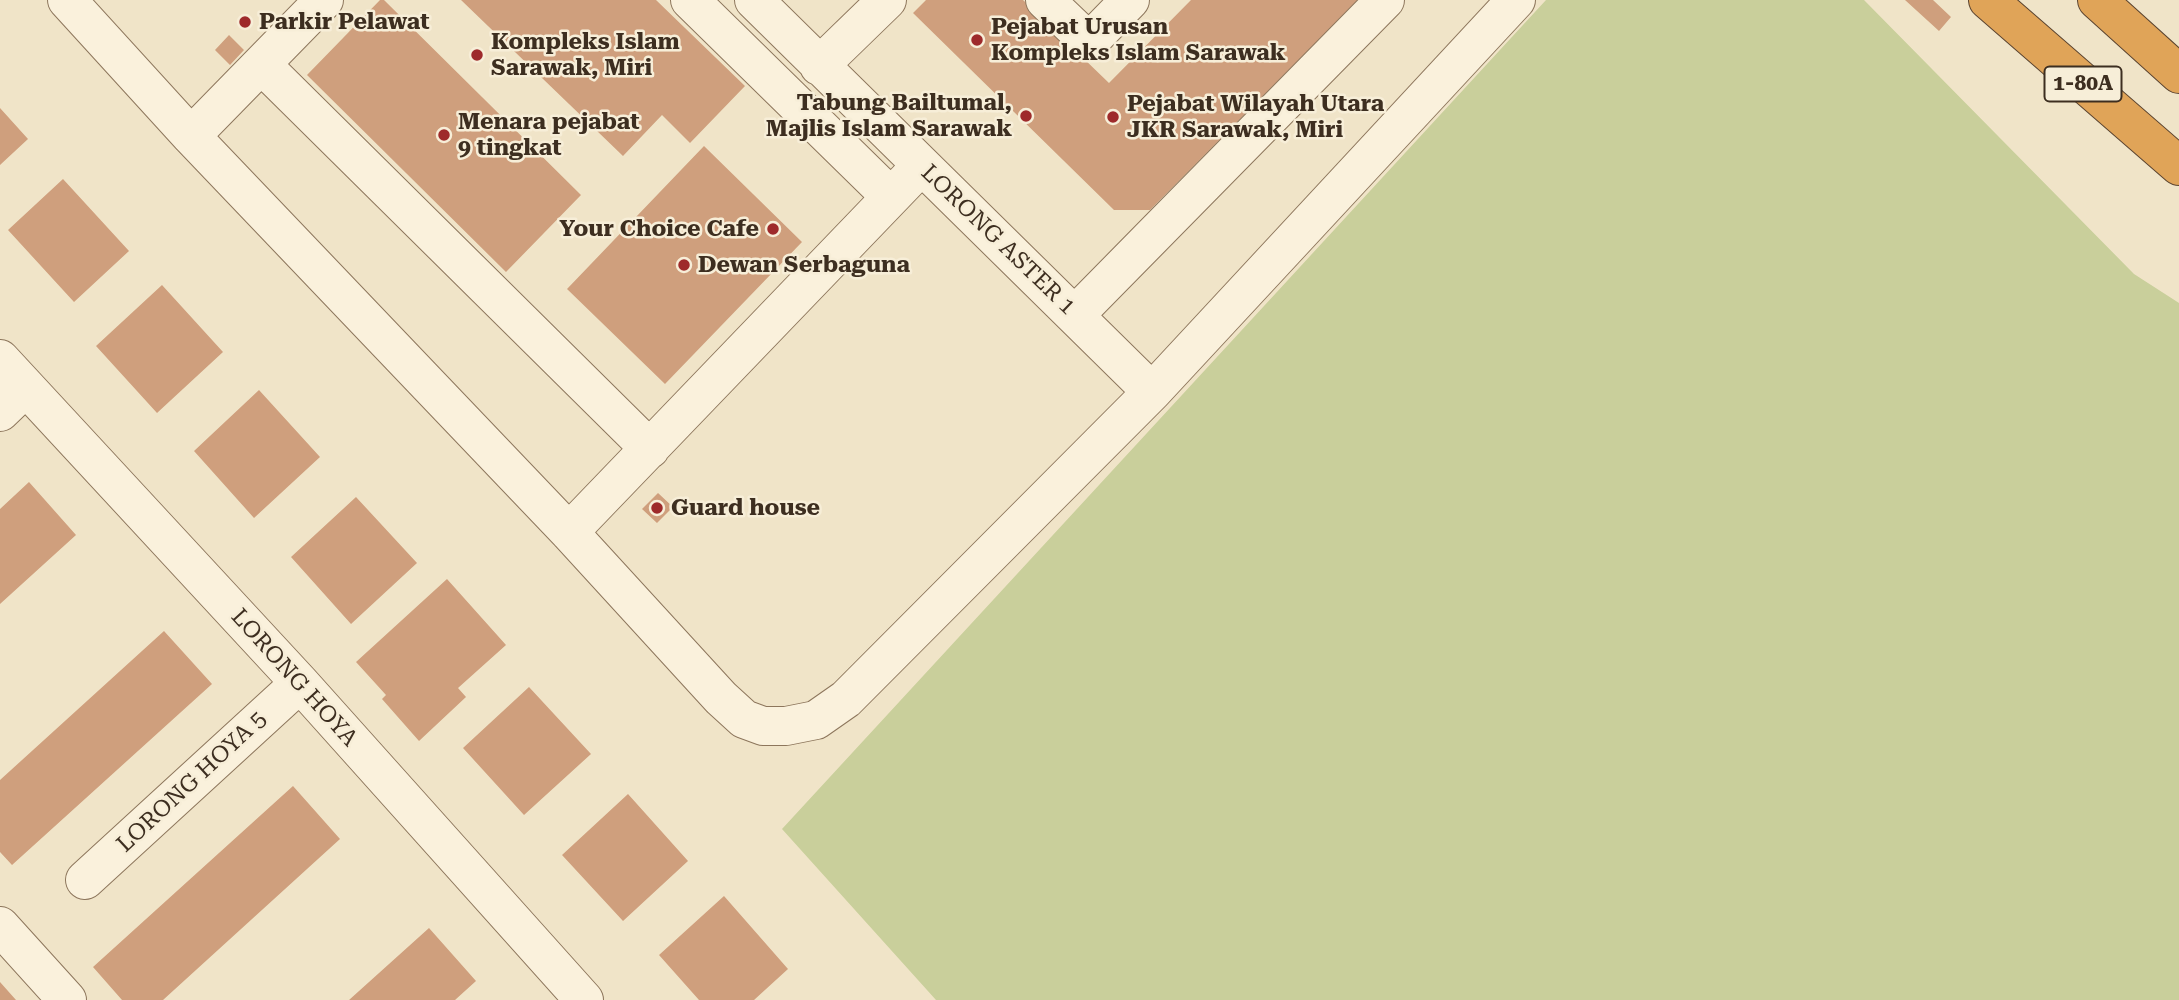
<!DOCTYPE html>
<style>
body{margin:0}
canvas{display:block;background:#f0e4c8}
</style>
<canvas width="2179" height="1000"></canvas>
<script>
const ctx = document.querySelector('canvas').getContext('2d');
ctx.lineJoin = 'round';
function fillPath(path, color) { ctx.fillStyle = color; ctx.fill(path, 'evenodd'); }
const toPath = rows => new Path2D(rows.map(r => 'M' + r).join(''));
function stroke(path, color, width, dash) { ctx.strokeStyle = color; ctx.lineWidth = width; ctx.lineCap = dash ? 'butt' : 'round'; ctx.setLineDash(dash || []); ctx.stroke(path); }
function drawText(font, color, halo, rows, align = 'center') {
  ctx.font = font + ' "Roboto Serif",serif'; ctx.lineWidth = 5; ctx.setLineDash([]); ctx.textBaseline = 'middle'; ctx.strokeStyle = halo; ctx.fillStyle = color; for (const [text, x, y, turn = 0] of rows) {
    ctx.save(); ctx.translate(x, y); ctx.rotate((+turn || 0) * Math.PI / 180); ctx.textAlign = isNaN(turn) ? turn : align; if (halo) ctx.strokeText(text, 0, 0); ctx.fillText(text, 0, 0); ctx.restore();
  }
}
fillPath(toPath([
 [1546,0,1864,0,2134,274,2179,303,2179,1000,936,1000,782,829]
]), '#c9cf9b');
fillPath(toPath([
 [380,0,384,0,581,195,506,272,307,75],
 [461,0,656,0,745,86,690,143,662,115,623,156],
 [926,0,1023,0,1109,83,1191,0,1358,0,1150,210,1114,210,913,13],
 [1905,0,1933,0,1951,17,1939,31],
 [229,35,244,50,230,65,215,50],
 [0,108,28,139,0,165],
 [704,146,802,242,665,384,567,289],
 [63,179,129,251,74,302,8,230],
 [162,285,223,352,157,413,96,346],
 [259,390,320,457,254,518,194,451],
 [29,482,76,535,0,604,0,509],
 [658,493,673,507,657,523,642,509],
 [356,497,417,563,351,624,291,557],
 [447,579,506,645,458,688,466,697,419,741,382,699,386,695,356,662],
 [164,631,212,684,12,865,0,852,0,780],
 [529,687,591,754,524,815,463,748],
 [293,786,340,839,163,1000,122,1000,93,967],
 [628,794,688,861,623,921,562,855],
 [724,896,788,969,754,1000,699,1000,659,955],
 [429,928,476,981,455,1000,349,1000],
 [0,982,16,1000,0,1000]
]), '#cf9f7d');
const minor = toPath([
 [67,0,191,136,569,532,721,698,744,719,763,726,786,726,816,720,846,699,1152,392,1516,0],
 [690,0,891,197],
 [754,0,1152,392],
 [1045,0,1089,42,1130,0],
 [262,65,650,449],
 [819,66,887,0],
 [191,136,324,0],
 [1075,315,1385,0],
 [0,359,300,683,584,1000],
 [0,412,26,387],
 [569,532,921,166],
 [85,880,300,683],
 [0,926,67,1000]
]);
const highway = toPath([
 [1988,0,2179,166],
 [2097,0,2179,74]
]);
stroke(minor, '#8d765c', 40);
stroke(highway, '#5b4430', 40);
stroke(minor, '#faf1dc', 38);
stroke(highway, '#e0a458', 38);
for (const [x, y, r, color] of [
 [245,22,7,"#9e2a2b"],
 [977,40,7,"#9e2a2b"],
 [477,55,7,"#9e2a2b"],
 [1026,116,7,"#9e2a2b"],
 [1113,117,7,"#9e2a2b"],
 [444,135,7,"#9e2a2b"],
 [773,229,7,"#9e2a2b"],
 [684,265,7,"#9e2a2b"],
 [657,508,7,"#9e2a2b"]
]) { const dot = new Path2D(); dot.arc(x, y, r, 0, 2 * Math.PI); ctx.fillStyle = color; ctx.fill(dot); stroke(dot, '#f7eed8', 2.5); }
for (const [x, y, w] of [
 [2083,84,77]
]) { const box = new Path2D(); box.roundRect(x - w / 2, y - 17.5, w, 35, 5); ctx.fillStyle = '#f7eed8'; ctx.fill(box); stroke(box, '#3d2e20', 2); }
drawText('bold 21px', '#3d2e20', null, [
 ["1-80A",2083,84]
]);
drawText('bold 23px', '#3d2e20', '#f7eed8', [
 ["Parkir Pelawat",259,22],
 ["Pejabat Urusan",991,27],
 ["Kompleks Islam Sarawak",991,53],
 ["Kompleks Islam",491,42],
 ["Sarawak, Miri",491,68],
 ["Tabung Bailtumal,",1012,103,"right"],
 ["Majlis Islam Sarawak",1012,129,"right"],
 ["Pejabat Wilayah Utara",1127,104],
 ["JKR Sarawak, Miri",1127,130],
 ["Menara pejabat",458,122],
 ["9 tingkat",458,148],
 ["Your Choice Cafe",759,229,"right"],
 ["Dewan Serbaguna",698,265],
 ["Guard house",671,508]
], 'left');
drawText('23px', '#3d2e20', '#f7eed8', [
 ["LORONG ASTER 1",998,240,44],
 ["LORONG HOYA",294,678,48],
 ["LORONG HOYA 5",192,782,-43]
]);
</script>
